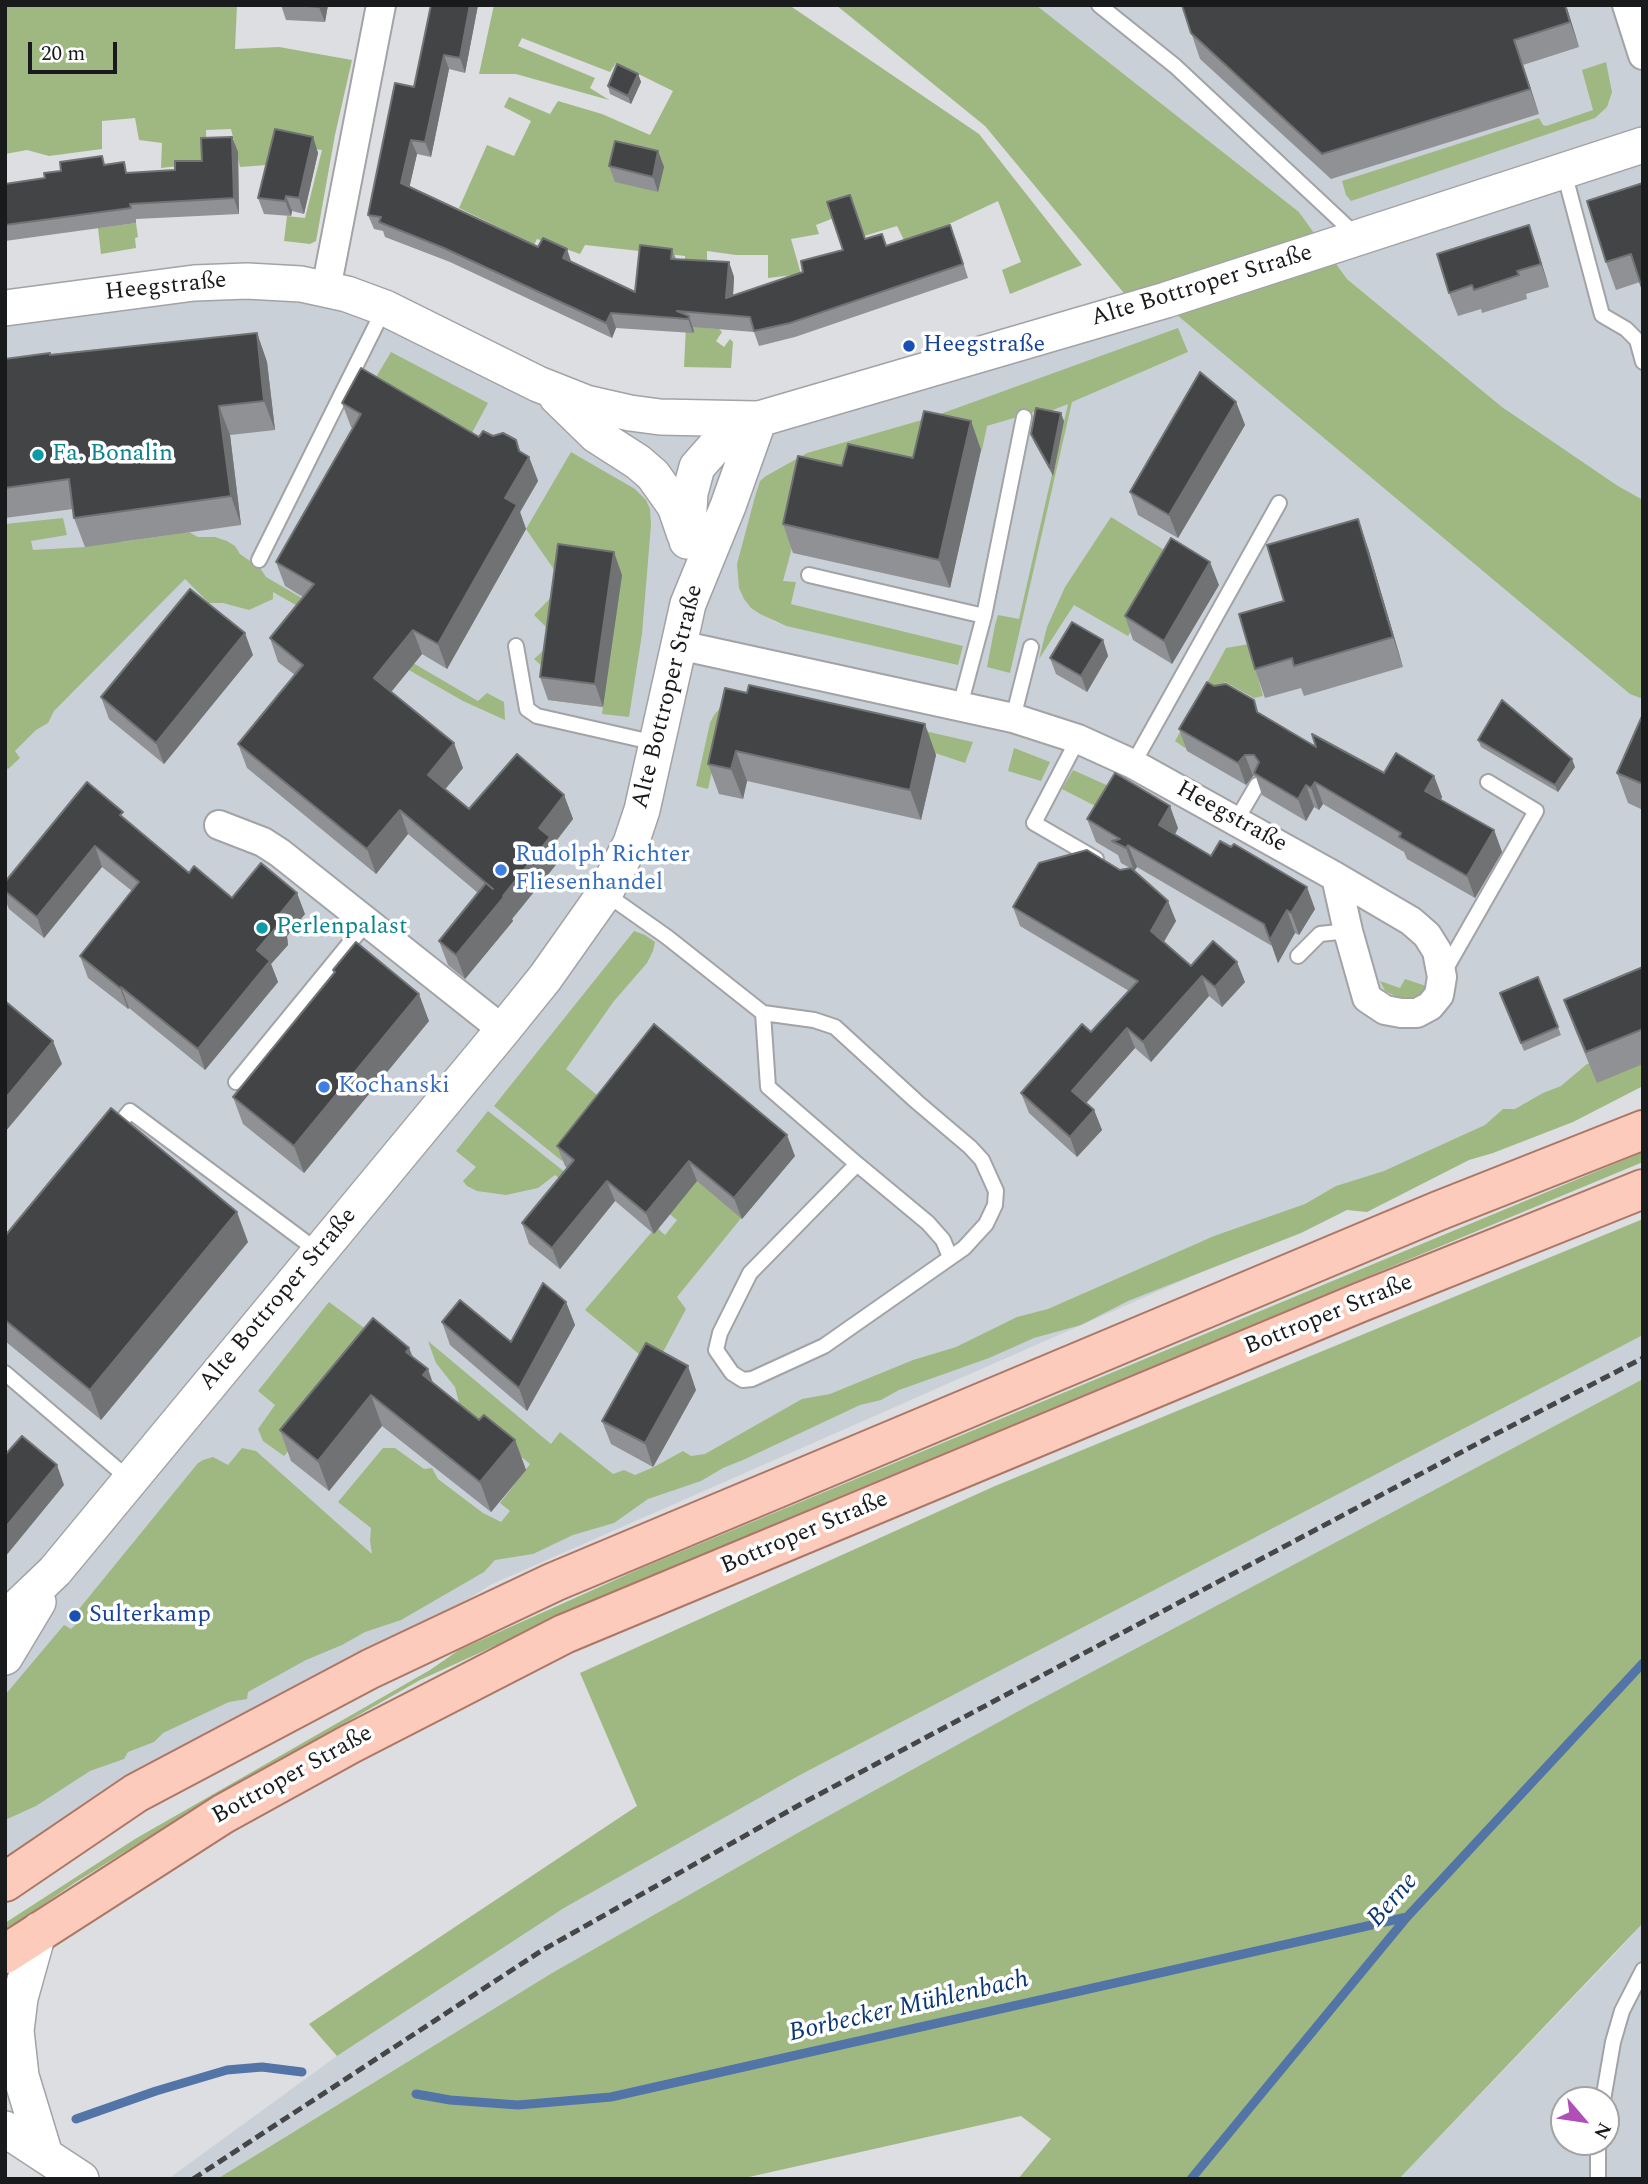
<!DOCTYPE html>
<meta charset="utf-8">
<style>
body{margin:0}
#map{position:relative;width:1648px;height:2184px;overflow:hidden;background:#dcdee1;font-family:Spectral,serif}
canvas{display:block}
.frame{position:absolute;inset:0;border:7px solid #191a1b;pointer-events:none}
.north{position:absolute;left:1550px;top:2086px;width:70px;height:70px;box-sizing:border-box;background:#fff;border:2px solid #a3a3a4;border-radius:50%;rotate:119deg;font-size:19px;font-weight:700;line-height:28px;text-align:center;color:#191a1b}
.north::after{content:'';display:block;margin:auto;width:24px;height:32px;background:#af4fb7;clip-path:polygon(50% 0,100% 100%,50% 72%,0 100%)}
.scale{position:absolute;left:28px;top:42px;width:89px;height:32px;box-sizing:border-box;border:4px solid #191a1b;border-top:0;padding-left:9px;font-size:21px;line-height:24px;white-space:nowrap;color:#191a1b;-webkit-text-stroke:5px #fff;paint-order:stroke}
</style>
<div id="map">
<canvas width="1648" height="2184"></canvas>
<div class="frame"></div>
<div class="north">N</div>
<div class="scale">20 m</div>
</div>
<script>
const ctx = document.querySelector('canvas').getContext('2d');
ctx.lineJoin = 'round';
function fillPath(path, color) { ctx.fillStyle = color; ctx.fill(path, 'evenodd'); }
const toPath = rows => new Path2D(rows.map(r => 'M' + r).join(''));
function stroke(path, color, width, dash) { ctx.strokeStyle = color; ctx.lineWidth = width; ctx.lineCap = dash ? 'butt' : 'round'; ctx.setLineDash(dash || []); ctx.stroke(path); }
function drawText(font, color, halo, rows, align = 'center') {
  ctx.font = font + ' Spectral,serif'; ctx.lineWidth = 7; ctx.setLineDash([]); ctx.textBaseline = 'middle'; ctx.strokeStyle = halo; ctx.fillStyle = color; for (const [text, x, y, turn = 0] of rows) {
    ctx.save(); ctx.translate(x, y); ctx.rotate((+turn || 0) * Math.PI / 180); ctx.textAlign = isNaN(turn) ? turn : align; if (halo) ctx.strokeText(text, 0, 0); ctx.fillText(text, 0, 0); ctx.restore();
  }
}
fillPath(toPath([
 [1036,5,1643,5,1643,500,1618,486,1502,407,1347,279,1299,212],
 [287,283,538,384,705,419,1165,305,1643,699,1643,1074,1186,1279,490,1585,5,1898,5,308],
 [1188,352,1038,416,1036,412,987,426,792,548,782,582,791,604,963,646,958,664,786,626,775,622,751,608,756,493,760,481,807,453,932,417],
 [1643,1335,1643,1379,801,1831,552,1973,217,2179,168,2179,337,2056,564,1908,800,1775],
 [1643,1923,1643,2179,1399,2179,1615,1954],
 [1564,2100,1606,2100,1606,2142,1564,2142]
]), '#cad0d8');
fillPath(toPath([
 [5,5,237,5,235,49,279,47,352,60,335,135,316,241,310,244,284,241,287,216,305,218,322,150,275,144,267,165,240,167,231,129,206,130,207,163,161,168,162,143,139,140,135,118,102,121,102,149,49,156,27,150,5,154],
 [494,5,789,5,979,134,1082,265,1010,294,1002,270,1021,262,998,201,949,224,956,240,911,254,897,226,864,236,854,210,816,225,819,234,791,239,801,274,768,278,768,255,736,255,707,251,707,289,684,285,685,256,585,245,580,254,537,239,520,274,496,240,502,229,459,208,487,145,514,156,531,121,504,107,509,97,550,114,558,101,602,114,650,135,673,91,616,63,610,72,522,38,518,46,595,78,590,88,609,100,516,74,479,74],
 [836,5,1036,5,1299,212,1347,279,1502,407,1618,486,1643,500,1643,699,1630,694,1165,305,1133,304,985,126],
 [1606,62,1612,92,1607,107,1595,118,1351,201,1346,195,1342,181,1539,118,1543,125,1546,126,1593,110,1582,70],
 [136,223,138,237,135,238,136,248,101,254,98,228],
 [686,326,719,329,722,332,716,341,724,347,730,339,733,342,731,368,684,367],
 [1178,328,1188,352,1072,402,1010,673,987,667,995,625,998,615,1019,619,1068,404,1038,416,1035,412,987,426,982,450,931,439,922,483,792,548,783,581,796,582,791,604,963,646,958,665,786,626,760,614,751,608,744,599,739,588,737,564,756,493,760,481,766,476,807,453,932,417],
 [391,352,488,403,466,444,369,389],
 [571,452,635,489,646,500,650,509,651,525,642,634,629,717,602,714,603,707,548,700,552,675,534,659,557,638,534,615,564,584,526,529],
 [1111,517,1177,558,1128,636,1074,605,1039,659,1047,627,1065,587],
 [63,518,67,535,31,541,33,550,85,547,96,537,114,537,122,542,189,532,198,537,215,537,227,541,235,546,240,554,260,568,266,577,478,701,487,693,504,702,505,720,463,701,273,592,273,599,249,610,223,603,209,603,185,579,54,711,48,723,36,730,15,751,20,758,8,769,5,766,5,524],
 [1249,644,1263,696,1254,698,1225,682,1185,748,1175,741,1226,648],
 [771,696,973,742,965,763,932,752,725,712,708,789,696,786,710,723,714,715,720,708],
 [1014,748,1050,762,1041,781,1008,771],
 [1073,770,1122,792,1109,813,1062,789],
 [634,931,645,935,655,942,653,951,647,963,614,1001,566,1069,742,1217,677,1297,686,1309,655,1367,585,1310,656,1227,665,1235,677,1220,667,1212,590,1129,562,1161,494,1106],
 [1405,979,1426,986,1425,992,1417,999,1402,999,1385,991,1380,981,1400,988],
 [1643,1054,1643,1086,1573,1122,1493,1153,1469,1160,1367,1212,1347,1210,1301,1233,1128,1301,1081,1325,1034,1338,989,1358,899,1390,881,1400,860,1405,743,1460,723,1468,701,1481,648,1499,614,1523,573,1535,533,1554,495,1560,484,1572,401,1620,365,1632,342,1645,306,1660,248,1692,247,1699,229,1702,163,1733,154,1742,128,1752,124,1759,90,1771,36,1806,5,1820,5,1695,64,1625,71,1629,84,1617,79,1609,198,1463,203,1460,213,1457,228,1465,242,1448,256,1451,372,1554,370,1541,371,1528,338,1502,383,1448,395,1448,424,1469,432,1468,438,1479,483,1513,501,1522,510,1511,500,1503,530,1464,460,1407,455,1387,436,1363,428,1341,551,1444,560,1432,613,1474,624,1470,635,1475,654,1467,683,1451,691,1456,705,1454,802,1399,830,1394,913,1360,956,1347,1017,1317,1048,1309,1214,1236,1305,1204,1336,1186,1384,1171,1485,1125,1503,1109,1515,1109,1543,1093,1561,1086,1587,1064],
 [488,1111,571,1177,566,1183,555,1175,538,1188,506,1195,477,1191,467,1186,463,1181,476,1167,456,1151],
 [1643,1152,1643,1162,843,1495,609,1594,420,1680,191,1811,76,1882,5,1931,5,1923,135,1839,430,1670,459,1650,644,1567],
 [1643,1219,1643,1335,800,1775,564,1908,337,2056,309,2024,637,1806,580,1673,995,1486],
 [329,1302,379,1339,284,1456,263,1441,258,1429,275,1405,258,1391],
 [1643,1379,1643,1923,1399,2179,1018,2179,1051,2139,1021,2116,740,2179,217,2179,552,1973,801,1831,1026,1707]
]), '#9fb881');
stroke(toPath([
 [416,2094,450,2100,518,2105,611,2097,1407,1917],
 [76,2119,156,2091,227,2070,262,2067,302,2072],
 [1191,2179,1407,1917,1643,1663]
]), '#5274a6', 9);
const service = toPath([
 [1099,5,1175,66,1358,237],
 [1564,172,1602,315,1626,329,1637,340,1643,362],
 [259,560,384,309],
 [809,575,984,616],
 [516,646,527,709,537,716,656,743],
 [960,706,984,616,1024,417],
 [1013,718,1031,647],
 [1078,739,1034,823,1096,859],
 [1133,764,1279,503],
 [1236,821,1257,785],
 [606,894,667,937,763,1013,814,1020,835,1027,917,1102,970,1147,982,1160,996,1191,995,1205,986,1224,964,1248,824,1346,752,1379,743,1380,732,1373,716,1350,720,1333,750,1273,857,1164,768,1087,763,1013],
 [1298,956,1320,934,1348,931],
 [1444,972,1536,811,1488,782],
 [236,1082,367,922],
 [112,1133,130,1111,319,1252],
 [857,1164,928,1223,943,1240,950,1257],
 [5,1373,130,1480],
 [1603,2100,1613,2042,1622,2011,1643,1970],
 [1598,2142,1598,2179]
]);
const minor = toPath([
 [1627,5,1643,55],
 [326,289,381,5],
 [679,645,1013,718,1078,739,1133,764,1336,877,1411,921,1427,935,1437,951,1442,977,1439,995,1430,1006,1417,1013,1401,1013,1385,1010,1367,998,1348,931,1336,877],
 [219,825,263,842,280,853,503,1030]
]);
const tertiary = toPath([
 [5,308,194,283,247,281,301,284,347,294,385,308,538,384,586,403,630,413,660,417,756,419],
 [557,397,596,435,638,462,653,475,675,506,685,535],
 [687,541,690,493,697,467,720,441,741,426,759,419,1166,300,1643,145],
 [5,1619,55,1571,503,1030,545,978,605,893,631,843,642,810,688,604,728,506,759,419],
 [5,1657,38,1602],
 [39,1930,20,1998,16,2031,21,2076,45,2155],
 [5,2129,81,2179]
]);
const primary = toPath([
 [5,1882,136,1793,370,1669,554,1582,1438,1211,1643,1130],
 [5,1954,223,1814,350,1744,564,1634,1361,1302,1643,1189]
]);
stroke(service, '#a2a3a6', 18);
stroke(minor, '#a2a3a6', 32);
stroke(tertiary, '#a2a3a6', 38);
stroke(primary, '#ad7665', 42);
stroke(service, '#fff', 14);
stroke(minor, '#fff', 28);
stroke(tertiary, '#fff', 35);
stroke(primary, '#fdcbbb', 38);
stroke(toPath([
 [193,2179,541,1951,801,1804,1486,1439,1643,1358]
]), '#454648', 5, [10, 5]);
fillPath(toPath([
 [281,5,328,5,325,22,286,20],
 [431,5,478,5,465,73,449,69,431,157,417,154,409,187,635,292,672,249,676,259,729,262,734,277,733,296,803,272,843,250,865,239,886,246,956,240,968,278,795,337,759,346,754,332,692,327,694,331,693,333,616,328,612,338,450,262,385,237,383,231,374,229,368,215,414,87],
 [1182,5,1566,5,1579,47,1523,65,1539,114,1331,179,1200,59],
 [638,74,641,82,631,104,610,94,608,86],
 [232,137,238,152,239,214,136,219,136,223,5,241,5,184,45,178,105,165,128,173,175,170,202,161],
 [313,137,318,153,304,214,292,211,291,216,264,214,258,198],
 [658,151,664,167,658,192,615,182,609,166],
 [1643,183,1640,282,1616,290,1606,262],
 [1537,248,1549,287,1526,294,1527,299,1482,313,1481,309,1458,316,1449,293],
 [257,333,267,362,275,430,230,435,241,525,85,547,74,518,73,509,5,518,5,359],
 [1236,402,1245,425,1178,538,1138,515,1130,492],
 [342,403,479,437,493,436,516,440,520,452,529,457,538,481,520,512,526,529,447,669,422,654,391,692,463,768,445,789,469,809,564,795,573,819,553,845,559,861,512,919,513,921,465,979,448,965,439,941,478,893,408,834,376,874,247,768,238,744,295,675,278,662,270,638,303,597,285,586,276,562,353,429,351,427],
 [971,421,981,450,950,588,793,553,783,524,842,466,913,458],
 [1064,421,1053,476,1034,442,1031,434],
 [1368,548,1403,667,1304,696,1301,688,1265,698,1255,669,1284,601],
 [622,575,603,707,548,700,540,677],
 [1219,585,1172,664,1133,640,1125,616],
 [1103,640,1108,656,1087,692,1056,674,1050,658],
 [253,655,164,764,109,719,101,697],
 [1214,686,1254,700,1258,713,1316,747,1384,773,1434,776,1442,797,1441,800,1494,830,1502,852,1475,898,1407,859,1404,852,1323,804,1319,810,1314,807,1306,821,1262,795,1256,777,1253,776,1246,785,1187,751,1179,729],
 [747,693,936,755,921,820,747,781,743,799,719,794,708,764],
 [1643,714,1643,810,1628,803,1617,773],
 [1478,740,1575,767,1558,792,1481,747],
 [1087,819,1178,828,1175,835,1211,856,1315,909,1299,935,1295,933,1278,963,1272,946,1137,867,1134,871,1176,921,1164,942,1191,966,1245,982,1222,1007,1209,996,1151,1062,1135,1048,1086,1103,1094,1110,1102,1130,1077,1157,1029,1113,1021,1093,1091,1032,1129,991,1020,926,1013,907,1120,870,1130,868,1121,863,1118,855,1096,842],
 [126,820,189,873,232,898,305,914,287,936,288,945,271,964,278,982,205,1070,129,1008,128,1009,88,978,80,956,132,891,102,867,44,938,9,909,5,899,5,882],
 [1643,967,1643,1064,1597,1083,1575,1030,1564,1000],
 [333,970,429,1021,304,1173,243,1124,233,1097,334,973],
 [1538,977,1561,1035,1524,1051,1500,993],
 [557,1146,795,1156,742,1219,697,1181,654,1234,615,1201,560,1269,529,1244,522,1223,567,1168,565,1166],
 [5,1236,248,1242,101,1420,5,1341],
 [566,1302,575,1325,527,1411,450,1345,442,1322,511,1342],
 [409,1348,413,1357,432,1383,479,1420,515,1440,526,1470,491,1512,382,1426,329,1491,291,1461,280,1430],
 [696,1390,653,1467,611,1444,602,1421]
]), '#8f9194');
fillPath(toPath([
 [319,5,328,5,325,22,319,7],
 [470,5,478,5,465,73,460,58],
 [1565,5,1566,5,1579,47,1570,22],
 [1514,40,1523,65,1539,114,1530,89],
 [444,55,449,69,431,157,425,142],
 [638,74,641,82,631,104,628,96],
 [232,137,238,152,239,214,234,198],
 [313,137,318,153,304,214,299,198],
 [411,140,417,154,407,198,401,183],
 [658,151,664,167,658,192,653,177],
 [286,196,292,211,291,216,285,201],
 [1529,225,1537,248,1549,287,1541,264],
 [567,249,572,264,563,258],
 [729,262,734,277,732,313,726,298],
 [611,313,616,328,612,338,606,323],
 [689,316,694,331,693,333,688,319],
 [257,333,267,362,275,430,264,401],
 [1236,402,1245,425,1178,538,1169,515],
 [219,406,230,435,241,525,231,496],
 [1061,413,1064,421,1053,476,1050,468],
 [971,421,981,450,950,588,939,560],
 [516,440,525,464,529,457,538,481,520,512,526,529,447,669,438,644,505,498,519,451],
 [1358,519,1368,548,1403,667,1393,637],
 [614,552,622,575,603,707,595,684],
 [1210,562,1219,585,1172,664,1164,641],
 [413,630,422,654,383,702,374,678],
 [245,633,253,655,164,764,156,743],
 [1103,640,1108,656,1087,692,1081,676],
 [925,724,936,755,921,820,910,790],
 [454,743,463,768,437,799,428,775],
 [736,751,747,781,743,799,731,769],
 [1245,755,1253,776,1246,785,1238,763],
 [1572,759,1575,767,1558,792,1555,785],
 [1434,776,1442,797,1433,813,1425,791],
 [1315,782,1323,804,1319,810,1311,788],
 [1306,785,1314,807,1306,821,1298,799],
 [564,795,573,819,553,845,559,861,512,919,513,921,465,979,456,955,539,828],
 [1170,806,1178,828,1167,848,1159,825],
 [400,810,408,834,376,874,367,849],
 [1494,830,1502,852,1475,898,1467,876],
 [1128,845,1137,867,1134,871,1126,848],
 [95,846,102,867,44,938,37,917],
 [1307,887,1315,909,1299,935,1291,913],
 [297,893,305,914,287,936,288,945,271,964,278,982,205,1070,198,1049,279,915],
 [1168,901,1176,921,1158,951,1151,931],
 [1287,910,1295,933,1278,963,1270,940],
 [1237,962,1245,982,1222,1007,1215,987],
 [1202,976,1209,996,1151,1062,1143,1042],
 [121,987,129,1008,128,1009,120,988],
 [419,994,429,1021,304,1173,294,1146],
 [1127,1028,1135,1048,1080,1110,1072,1091],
 [53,1041,62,1064,5,1132,5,1099],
 [1094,1110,1102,1130,1077,1157,1070,1137],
 [787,1135,795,1156,742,1219,734,1198],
 [689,1161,697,1181,654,1234,646,1213],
 [607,1181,615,1201,560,1269,552,1248],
 [237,1212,248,1242,101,1420,90,1390],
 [566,1302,575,1325,527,1411,519,1388],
 [409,1348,420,1378,406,1352],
 [688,1366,696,1390,653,1467,645,1443],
 [428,1369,439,1400,423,1375],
 [371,1395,382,1426,329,1491,318,1461],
 [515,1440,526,1470,491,1512,480,1482],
 [57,1465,64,1485,5,1557,5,1528]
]), '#707274');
const building = toPath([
 [297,5,319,5,319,7,297,5],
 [431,5,470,5,460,58,444,55,425,142,411,140,401,183,538,247,543,238,567,249,563,258,635,292,640,245,672,249,671,259,729,262,726,298,803,272,801,261,843,250,827,202,850,195,865,239,882,234,886,246,950,225,963,264,790,323,754,331,750,317,677,311,689,316,688,319,611,313,606,323,444,248,379,222,381,217,368,215,395,83,414,87,431,5],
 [1182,5,1565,5,1570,22,1514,40,1530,89,1322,154,1191,33,1182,5],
 [617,64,638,74,628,96,608,86,617,64],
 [275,129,313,137,299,198,286,196,285,201,258,198,275,129],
 [232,137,234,198,130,204,131,208,5,225,5,184,45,178,44,173,61,171,60,162,102,156,104,165,124,162,126,173,175,170,175,161,202,161,201,138,232,137],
 [615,141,658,151,653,177,609,166,615,141],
 [1643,183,1643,291,1631,254,1606,262,1587,201,1643,183],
 [1529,225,1541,264,1517,271,1519,275,1474,290,1472,285,1449,293,1437,254,1529,225],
 [257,333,264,401,219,406,231,496,74,518,69,479,5,488,5,359,50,353,50,355,257,333],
 [361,368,479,437,483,431,493,436,503,433,516,440,519,451,529,457,505,498,517,505,438,644,413,630,374,678,454,743,428,775,469,809,517,754,564,795,539,828,550,837,503,896,504,897,456,955,439,941,486,883,493,889,400,810,367,849,238,744,303,665,270,638,314,584,276,562,361,414,342,403,361,368],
 [1200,372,1236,402,1169,515,1130,492,1200,372],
 [1036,408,1061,413,1050,468,1031,434,1036,408],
 [924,411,971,421,939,560,783,524,798,456,842,466,848,444,913,458,924,411],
 [1358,519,1393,637,1294,666,1292,658,1255,669,1239,614,1284,601,1267,545,1358,519],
 [1171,538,1210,562,1164,641,1125,616,1171,538],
 [558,544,614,552,595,684,540,677,558,544],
 [190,589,245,633,156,743,101,697,190,589],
 [1072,622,1103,640,1081,676,1050,658,1072,622],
 [1207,682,1214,686,1226,684,1254,700,1257,712,1316,747,1312,734,1384,773,1396,753,1434,776,1425,791,1494,830,1467,876,1399,837,1401,833,1315,782,1311,788,1306,785,1298,799,1254,773,1259,762,1254,755,1245,755,1238,763,1179,729,1207,682],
 [749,685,925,724,910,790,736,751,731,769,708,764,725,688,747,693,749,685],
 [1502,700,1572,759,1555,785,1478,740,1502,700],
 [1643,714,1643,784,1617,773,1643,714],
 [1115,773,1170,806,1159,825,1211,856,1220,841,1231,847,1234,844,1307,887,1291,913,1287,910,1270,940,1264,924,1128,845,1126,848,1112,841,1120,839,1087,819,1115,773],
 [87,782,123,812,120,815,189,873,194,866,232,898,261,863,297,893,279,915,280,923,257,950,270,961,198,1049,121,987,120,988,80,956,139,882,95,846,37,917,5,891,5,882,87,782],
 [1087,850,1120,870,1131,868,1168,901,1151,931,1191,966,1213,941,1237,962,1215,987,1202,976,1143,1042,1127,1028,1072,1091,1094,1110,1070,1137,1021,1093,1082,1024,1091,1032,1138,981,1013,907,1039,863,1087,850],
 [356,942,419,994,294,1146,233,1097,335,972,333,970,356,942],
 [1643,967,1643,1029,1586,1052,1564,1000,1643,967],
 [1538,977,1558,1027,1521,1043,1500,993,1538,977],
 [5,1001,53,1041,5,1099,5,1001],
 [654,1024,787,1135,734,1198,689,1161,646,1213,607,1181,552,1248,522,1223,574,1160,557,1146,654,1024],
 [111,1108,237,1212,90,1390,5,1320,5,1236,111,1108],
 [543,1283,566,1302,519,1388,442,1322,460,1300,511,1342,543,1283],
 [373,1318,409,1348,406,1352,428,1369,423,1375,479,1420,484,1415,515,1440,480,1482,371,1395,318,1461,280,1430,373,1318],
 [646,1343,688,1366,645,1443,602,1421,646,1343],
 [22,1436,57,1465,5,1528,5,1455,22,1436]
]);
fillPath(building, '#424446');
stroke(building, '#707274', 2);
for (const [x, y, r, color] of [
 [909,346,7,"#1a4fb4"],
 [38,455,7,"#0f9aa8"],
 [501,870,7,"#3f7fe0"],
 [262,928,7,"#0f9aa8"],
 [324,1087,7,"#3f7fe0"],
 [75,1616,7,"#1a4fb4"]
]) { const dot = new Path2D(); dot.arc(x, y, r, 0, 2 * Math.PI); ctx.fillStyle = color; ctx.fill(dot); stroke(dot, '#fff', 2.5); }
drawText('24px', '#191a1b', '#fff', [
 ["Alte Bottroper Straße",1202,287,-17],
 ["Heegstraße",166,288,-6],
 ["Alte Bottroper Straße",669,697,-76],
 ["Heegstraße",1231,818,29],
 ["Alte Bottroper Straße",279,1300,-50],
 ["Bottroper Straße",1329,1316,-22],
 ["Bottroper Straße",805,1534,-23],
 ["Bottroper Straße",293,1776,-29]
]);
drawText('24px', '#164399', '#fff', [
 ["Heegstraße",923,346],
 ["Sulterkamp",89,1616]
], 'left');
drawText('24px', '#0d838f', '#fff', [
 ["Fa. Bonalin",52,455],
 ["Perlenpalast",276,928]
], 'left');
drawText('24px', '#366cbe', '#fff', [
 ["Rudolph Richter",515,856],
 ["Fliesenhandel",515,884],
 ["Kochanski",338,1087]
], 'left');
drawText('italic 26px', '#093675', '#fff', [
 ["Berne",1394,1901,-49],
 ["Borbecker Mühlenbach",909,2008,-13]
]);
</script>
